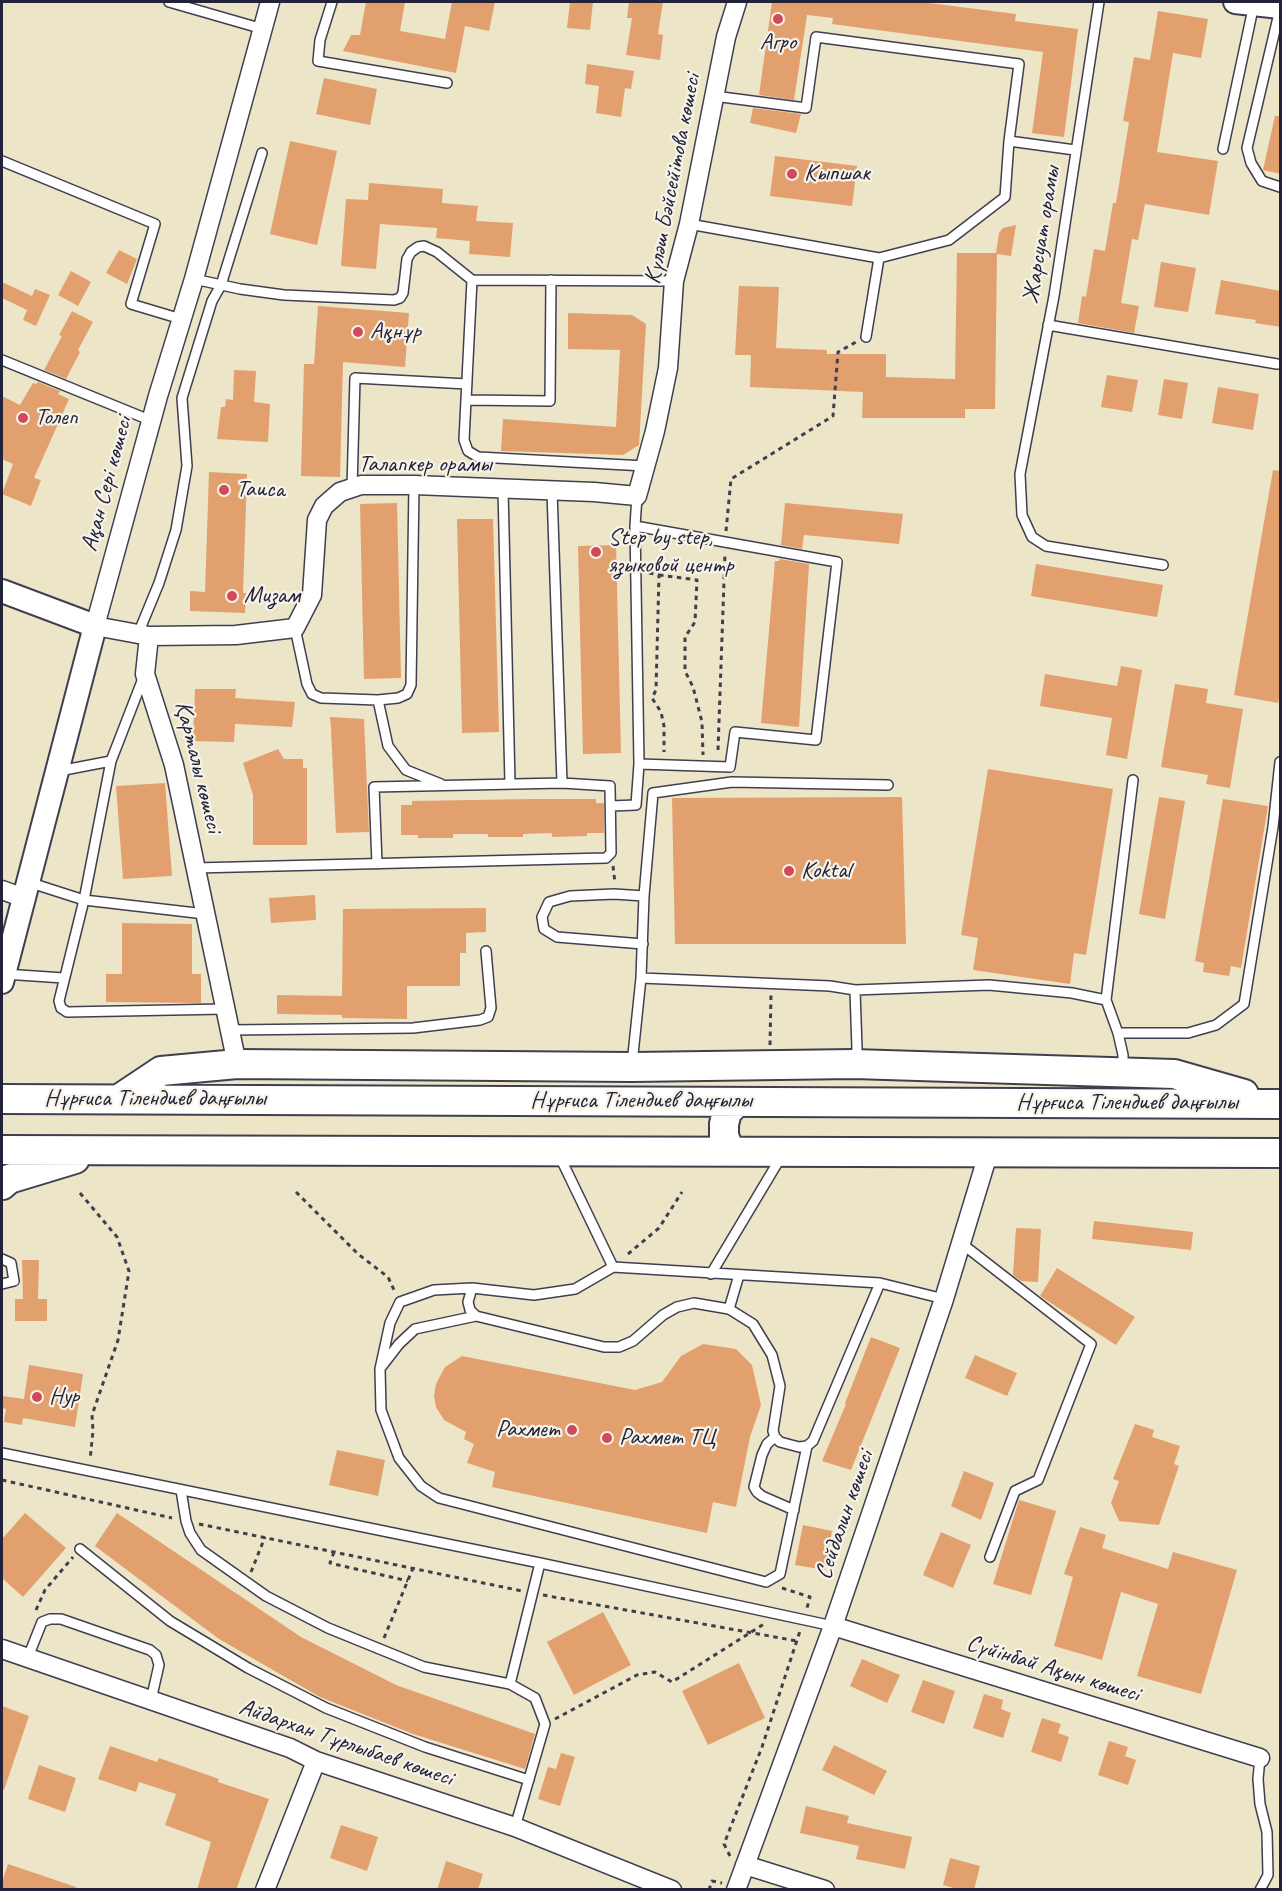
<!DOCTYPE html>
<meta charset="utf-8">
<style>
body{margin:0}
#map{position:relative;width:1282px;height:1891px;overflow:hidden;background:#ece5c7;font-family:Caveat,sans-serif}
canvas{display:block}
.frame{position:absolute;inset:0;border:3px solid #22223b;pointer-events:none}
</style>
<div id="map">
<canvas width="1282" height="1891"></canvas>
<div class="frame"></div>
</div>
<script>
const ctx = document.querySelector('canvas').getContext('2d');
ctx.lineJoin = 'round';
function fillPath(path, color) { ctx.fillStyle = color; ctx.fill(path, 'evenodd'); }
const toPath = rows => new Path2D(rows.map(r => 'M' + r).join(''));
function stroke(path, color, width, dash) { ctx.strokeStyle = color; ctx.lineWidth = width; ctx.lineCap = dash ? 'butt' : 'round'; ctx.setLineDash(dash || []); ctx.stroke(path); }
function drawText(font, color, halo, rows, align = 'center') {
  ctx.font = font + ' Caveat,sans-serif'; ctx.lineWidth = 4.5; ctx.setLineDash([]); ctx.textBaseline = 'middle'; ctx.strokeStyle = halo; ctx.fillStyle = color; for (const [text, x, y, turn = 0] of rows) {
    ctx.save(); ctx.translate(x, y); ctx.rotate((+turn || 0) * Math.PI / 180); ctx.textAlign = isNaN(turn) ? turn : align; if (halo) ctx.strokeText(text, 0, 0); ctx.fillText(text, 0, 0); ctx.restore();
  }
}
fillPath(toPath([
 [366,2,405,2,400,31,445,39,452,2,495,2,489,31,465,26,456,73,343,51,351,35,360,35],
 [570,2,593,2,590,30,567,28],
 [629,2,663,2,658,34,663,35,660,60,626,55,632,18,627,18],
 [772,2,921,2,1016,14,1015,21,1078,29,1064,137,1032,133,1043,52,832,24,833,18,807,15,794,100,759,95],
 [1158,11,1208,19,1201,58,1173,53,1157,152,1218,161,1209,215,1145,204,1138,240,1132,239,1121,303,1139,306,1134,333,1078,323,1082,296,1086,297,1094,249,1105,251,1113,203,1116,203,1129,122,1123,121,1134,57,1150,60],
 [587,64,634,71,631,89,625,88,621,117,596,113,599,86,585,84],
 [324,78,377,89,370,125,316,114],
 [753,108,801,114,796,133,750,123],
 [1275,116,1281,116,1281,174,1263,170],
 [290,141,337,151,317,245,270,234],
 [775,156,857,166,852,206,770,196],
 [369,183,443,189,442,203,478,206,476,221,513,223,510,257,469,254,470,241,436,238,437,228,380,224,376,269,341,266,346,199,368,200],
 [1016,225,1011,256,997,254,995,409,965,409,965,418,862,418,863,392,750,387,751,355,735,355,739,286,779,287,776,348,827,350,827,354,886,354,886,377,955,379,957,253,996,253,999,233,1003,228],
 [119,250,137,259,127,284,106,273],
 [1161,262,1196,268,1188,312,1154,307],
 [71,271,91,282,78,306,58,295],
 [1221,280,1281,291,1281,327,1255,323,1256,320,1215,314],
 [2,282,32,296,35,289,50,295,36,326,23,320,27,310,2,298],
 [318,306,409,313,405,367,343,362,340,477,301,476,304,364,314,364],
 [72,311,93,322,78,350,80,352,66,379,44,370,62,336,59,335],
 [568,313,632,315,646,324,639,445,623,455,501,451,503,419,616,427,620,350,568,349],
 [234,370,256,371,254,402,270,404,268,442,217,439,221,407,225,407,226,399,233,400],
 [1107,375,1138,380,1132,412,1101,407],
 [1164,379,1188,383,1182,419,1158,415],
 [38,382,60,391,58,394,69,399,34,478,41,480,31,506,2,494,13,464,2,459,2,396,20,405,33,383,36,384],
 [1218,387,1259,394,1253,430,1212,423],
 [1273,470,1281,471,1281,687,1278,703,1234,695],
 [209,472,247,474,243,593,246,593,245,613,190,611,190,591,205,592],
 [397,503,401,678,364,679,360,504],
 [785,503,903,514,899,544,804,535,802,549,781,545],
 [457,519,493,519,499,732,462,733],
 [616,545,621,753,583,754,578,546],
 [780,559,809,564,799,727,761,723,775,561,779,561],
 [1036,564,1163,585,1157,617,1031,596],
 [1121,666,1142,670,1127,759,1106,755,1112,718,1040,706,1045,674,1117,686],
 [1175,684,1208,689,1206,703,1243,709,1230,788,1206,784,1208,775,1161,767],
 [195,689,236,689,235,698,295,702,292,727,235,724,234,742,193,741],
 [330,717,364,719,369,832,336,833,331,731,332,730,331,730],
 [278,749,284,759,303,759,303,768,307,768,307,845,253,845,253,795,243,763],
 [988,769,1113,789,1086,955,1074,953,1070,984,973,970,978,938,961,935],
 [165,783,172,876,123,879,116,786],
 [902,797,906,944,675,944,672,798],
 [1159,797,1185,801,1165,919,1139,914],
 [532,799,596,799,596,803,604,803,604,833,587,833,587,836,552,837,552,833,523,834,523,837,488,837,488,834,453,834,453,838,418,838,418,835,401,835,401,805,412,805,412,801],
 [1223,799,1268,806,1241,968,1231,966,1229,976,1203,972,1204,963,1195,961],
 [315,895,316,920,271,923,269,898],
 [486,908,486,932,466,933,466,953,460,953,460,986,407,986,407,1019,342,1018,342,1015,277,1014,277,995,342,996,343,909],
 [122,923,192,924,192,974,201,974,201,1003,106,1002,106,974,122,974],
 [1094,1221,1193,1232,1191,1250,1092,1239],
 [1016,1228,1041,1229,1038,1282,1021,1281,1013,1275],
 [22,1260,39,1260,38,1299,47,1299,47,1321,15,1321,15,1299,23,1299],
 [1057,1268,1135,1317,1116,1345,1040,1296],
 [871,1337,900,1348,851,1470,822,1461,846,1404,845,1403],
 [703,1344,736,1349,752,1365,761,1405,750,1437,736,1507,713,1502,707,1533,492,1487,495,1472,467,1463,474,1444,464,1439,466,1432,444,1420,436,1407,434,1396,436,1384,445,1367,462,1356,635,1390,662,1382,681,1356],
 [975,1355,1017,1373,1007,1396,965,1378],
 [29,1365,83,1374,75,1427,23,1418,22,1425,4,1422,6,1409,2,1408,2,1396,24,1399],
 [1135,1424,1154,1430,1152,1437,1180,1446,1174,1464,1179,1466,1159,1525,1119,1521,1111,1503,1119,1481,1113,1479],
 [337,1450,385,1460,378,1496,329,1485],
 [964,1471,994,1483,981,1520,951,1506],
 [1019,1500,1056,1511,1031,1595,993,1584],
 [25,1513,66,1548,23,1597,2,1578,2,1539],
 [117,1513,301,1637,396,1685,535,1734,525,1769,413,1734,320,1697,219,1639,95,1546],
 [803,1525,832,1531,825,1570,795,1565],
 [1080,1527,1106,1535,1102,1548,1168,1569,1173,1552,1237,1570,1201,1694,1137,1676,1158,1604,1121,1592,1102,1660,1054,1646,1073,1577,1064,1574],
 [941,1532,971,1545,953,1588,923,1575],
 [603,1612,631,1665,574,1695,547,1642],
 [862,1659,900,1675,887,1703,850,1686],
 [739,1663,765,1718,708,1745,682,1691],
 [923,1680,955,1691,944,1724,911,1712],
 [984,1694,1003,1700,1001,1709,1011,1713,1003,1738,973,1728],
 [2,1706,29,1716,4,1790,2,1789],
 [1042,1718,1061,1724,1058,1733,1069,1737,1061,1762,1031,1752],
 [1109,1741,1128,1747,1125,1756,1136,1760,1128,1785,1098,1775],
 [834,1745,887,1771,874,1795,822,1770],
 [110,1746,157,1762,159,1758,219,1779,218,1782,269,1799,236,1890,197,1890,211,1842,165,1825,176,1794,139,1782,136,1792,98,1779],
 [561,1753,575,1757,560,1806,538,1799,548,1767,556,1769],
 [39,1765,76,1778,65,1812,28,1799],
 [806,1806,849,1816,847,1823,912,1837,905,1869,856,1859,859,1846,800,1833],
 [341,1825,378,1837,367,1871,330,1858],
 [950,1858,980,1866,974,1890,961,1890,943,1885],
 [446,1861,483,1874,478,1890,437,1890],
 [8,1864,76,1887,76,1890,2,1890,2,1882]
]), '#e3a06f');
const service = toPath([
 [169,2,263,29],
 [332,2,320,40,318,61,447,83],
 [1099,2,1054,296,1020,474,1022,515,1032,537,1046,546,1163,565],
 [1280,9,1247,148,1251,163,1262,181,1280,187],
 [714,96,806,108,816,37,1019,64,1009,141,1075,150],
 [1223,149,1254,4],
 [2,161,155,224,131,304,181,319],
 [689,224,879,258,949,240,1005,197,1009,141],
 [194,279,240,289,284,295,394,300,400,298,403,293,407,259,411,252,418,247,424,246,437,252,472,280,674,281],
 [472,280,464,440,468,451,478,457,645,466],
 [1048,325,1277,364],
 [866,337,879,258],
 [2,360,152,421],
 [466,400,550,401,551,280],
 [352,488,355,378,467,384],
 [503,489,510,784],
 [635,526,837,562,816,740,735,732,730,767,639,764,635,526,637,496],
 [295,628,307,684,312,694,321,698,378,700,398,698,407,694,411,685,414,485],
 [138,634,159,583,176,530,187,466,182,398,212,301,221,285,262,153],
 [378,700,388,746,406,770,441,784],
 [59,771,111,761],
 [611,806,636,805,639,764],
 [377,864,374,787,562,783,552,491],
 [195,868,606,858,611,853,610,786,562,783],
 [28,882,84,900,111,761,144,676],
 [205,914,84,900,59,1001,61,1008,67,1012,225,1009],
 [643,944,557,937,544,929,542,917,549,902,570,896,614,894,644,896],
 [4,974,64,978],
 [641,978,830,986,855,990,857,1049,854,1061],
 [855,990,989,985,1072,993,1106,1000],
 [229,1030,413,1028,480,1020,488,1017,491,1008,486,951],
 [1118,1033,1188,1033,1216,1025,1244,1004,1273,827,1280,762],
 [632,1064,641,978,644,896,653,793,732,782,888,785],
 [1123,1070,1123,1055,1118,1033,1106,1000,1133,780],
 [559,1155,613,1267,880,1283,944,1299],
 [961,1243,1091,1344,1038,1480,1015,1491,990,1557],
 [2,1259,11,1263,14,1281,2,1284],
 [613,1267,575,1289,534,1295,472,1288,468,1302,470,1310,476,1316,604,1347,619,1347,633,1341,663,1315,677,1307,694,1303,729,1309,753,1324,772,1355,780,1386,773,1431,775,1437,780,1442,799,1447,807,1446,813,1441,880,1283],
 [711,1274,781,1157],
 [472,1288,434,1290,400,1302,390,1323,380,1369,381,1410,399,1458,421,1486,439,1498,766,1582,780,1574,807,1446],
 [729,1309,739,1275],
 [382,1366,399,1344,415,1329,476,1316],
 [775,1437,767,1444,762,1455,754,1487,757,1492,762,1496,794,1510],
 [2,1453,540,1563,833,1626],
 [181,1490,186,1521,190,1533,201,1550,266,1596,328,1628,424,1667,510,1684,535,1698,545,1724,515,1827],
 [80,1549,170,1621,248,1668,326,1708,425,1747,529,1780],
 [28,1657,42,1622,50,1619,61,1619,150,1650,156,1655,159,1665,151,1700],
 [510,1684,540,1563],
 [1260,1758,1258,1779,1260,1804,1267,1832,1268,1875,1260,1890]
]);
const minor = toPath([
 [149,636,236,635,295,628,312,595,317,520,324,506,340,492,361,485,414,485,594,492,637,496,655,431,668,368,674,281,689,224,726,37,737,2],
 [2,890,24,898],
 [237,1064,174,765,145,674,149,636,95,626,158,396,194,279,270,2],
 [833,1626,1260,1758],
 [2,1649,290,1748,316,1761,515,1827,672,1890],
 [745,1865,825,1890],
 [265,1890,316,1761],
 [736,1890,833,1626,944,1299,989,1151]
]);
const tertiary = toPath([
 [1235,2,1280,7],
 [2,591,95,626,2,982]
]);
const primary = toPath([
 [2,1099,1280,1104],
 [119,1099,161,1071,237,1064,632,1067,854,1064,1174,1074,1244,1094],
 [2,1150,1280,1153],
 [730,1151,724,1136,724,1124,727,1112,737,1102],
 [2,1185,9,1179,75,1159]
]);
stroke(service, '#403f50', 12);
stroke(minor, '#403f50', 21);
stroke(tertiary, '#403f50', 26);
stroke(primary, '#403f50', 32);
stroke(toPath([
 [726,531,731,479,833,416,838,352,856,342],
 [649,573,659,575,656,690,652,698,661,712,664,726,664,752],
 [659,575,697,580,695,622,685,637,685,671,693,687,702,722,703,755],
 [718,750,725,553],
 [613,866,615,883],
 [770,1045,771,994],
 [296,1192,358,1254,388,1277,394,1290],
 [80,1193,117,1237,129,1271,118,1340,92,1415,93,1431,90,1460],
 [628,1254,659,1228,682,1192],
 [2,1480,172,1518],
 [199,1524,522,1591],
 [334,1552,330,1563,408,1581],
 [251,1572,265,1537],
 [782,1588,810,1597,807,1608],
 [543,1595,797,1641],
 [36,1610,45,1590,73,1557],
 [384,1638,413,1568],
 [555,1719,637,1675,655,1672,672,1682,764,1624],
 [730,1856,724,1844,762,1747,800,1631],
 [709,1890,712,1881,722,1883]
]), '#403f50', 3, [4.5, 4.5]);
stroke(service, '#fff', 9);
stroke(minor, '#fff', 18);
stroke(tertiary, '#fff', 22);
stroke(primary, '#fff', 28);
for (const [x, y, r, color] of [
 [778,19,6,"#d1495b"],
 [792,174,6,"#d1495b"],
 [358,332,6,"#d1495b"],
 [23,418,6,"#d1495b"],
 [224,490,6,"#d1495b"],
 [596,552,6,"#d1495b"],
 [232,596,6,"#d1495b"],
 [789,871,6,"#d1495b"],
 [37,1397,6,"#d1495b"],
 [572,1430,6,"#d1495b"],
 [607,1438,6,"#d1495b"]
]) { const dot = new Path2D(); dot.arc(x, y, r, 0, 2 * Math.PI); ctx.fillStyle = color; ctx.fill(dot); stroke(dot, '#f7f3e8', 2); }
drawText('24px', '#22223b', '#f7f3e8', [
 ["Агро",778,43,"center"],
 ["Кыпшак",804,174],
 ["Ақнұр",370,332],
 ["Толеп",35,418],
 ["Таиса",236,490],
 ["Step by step,",608,538],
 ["языковой центр",608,566],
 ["Мизам",244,596],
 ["Koktal",801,871],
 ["Нур",49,1397],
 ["Рахмет",560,1430,"right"],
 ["Рахмет ТЦ",619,1438]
], 'left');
drawText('24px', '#22223b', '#f7f3e8', [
 ["Күләш Бәйсейітова көшесі",673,179,-79],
 ["Жарсуат орамы",1042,235,-81],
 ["Талапкер орамы",425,465],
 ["Ақан Сері көшесі",107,484,-75],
 ["Қарталы көшесі",198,767,76],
 ["Нұрғиса Тілендиев даңғылы",155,1099],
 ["Нұрғиса Тілендиев даңғылы",641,1101],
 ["Нұрғиса Тілендиев даңғылы",1127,1103],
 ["Сейдалин көшесі",845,1515,-71],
 ["Сүйінбай Ақын көшесі",1053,1669,17],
 ["Айдархан Тұрлыбаев көшесі",346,1743,19]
]);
</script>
